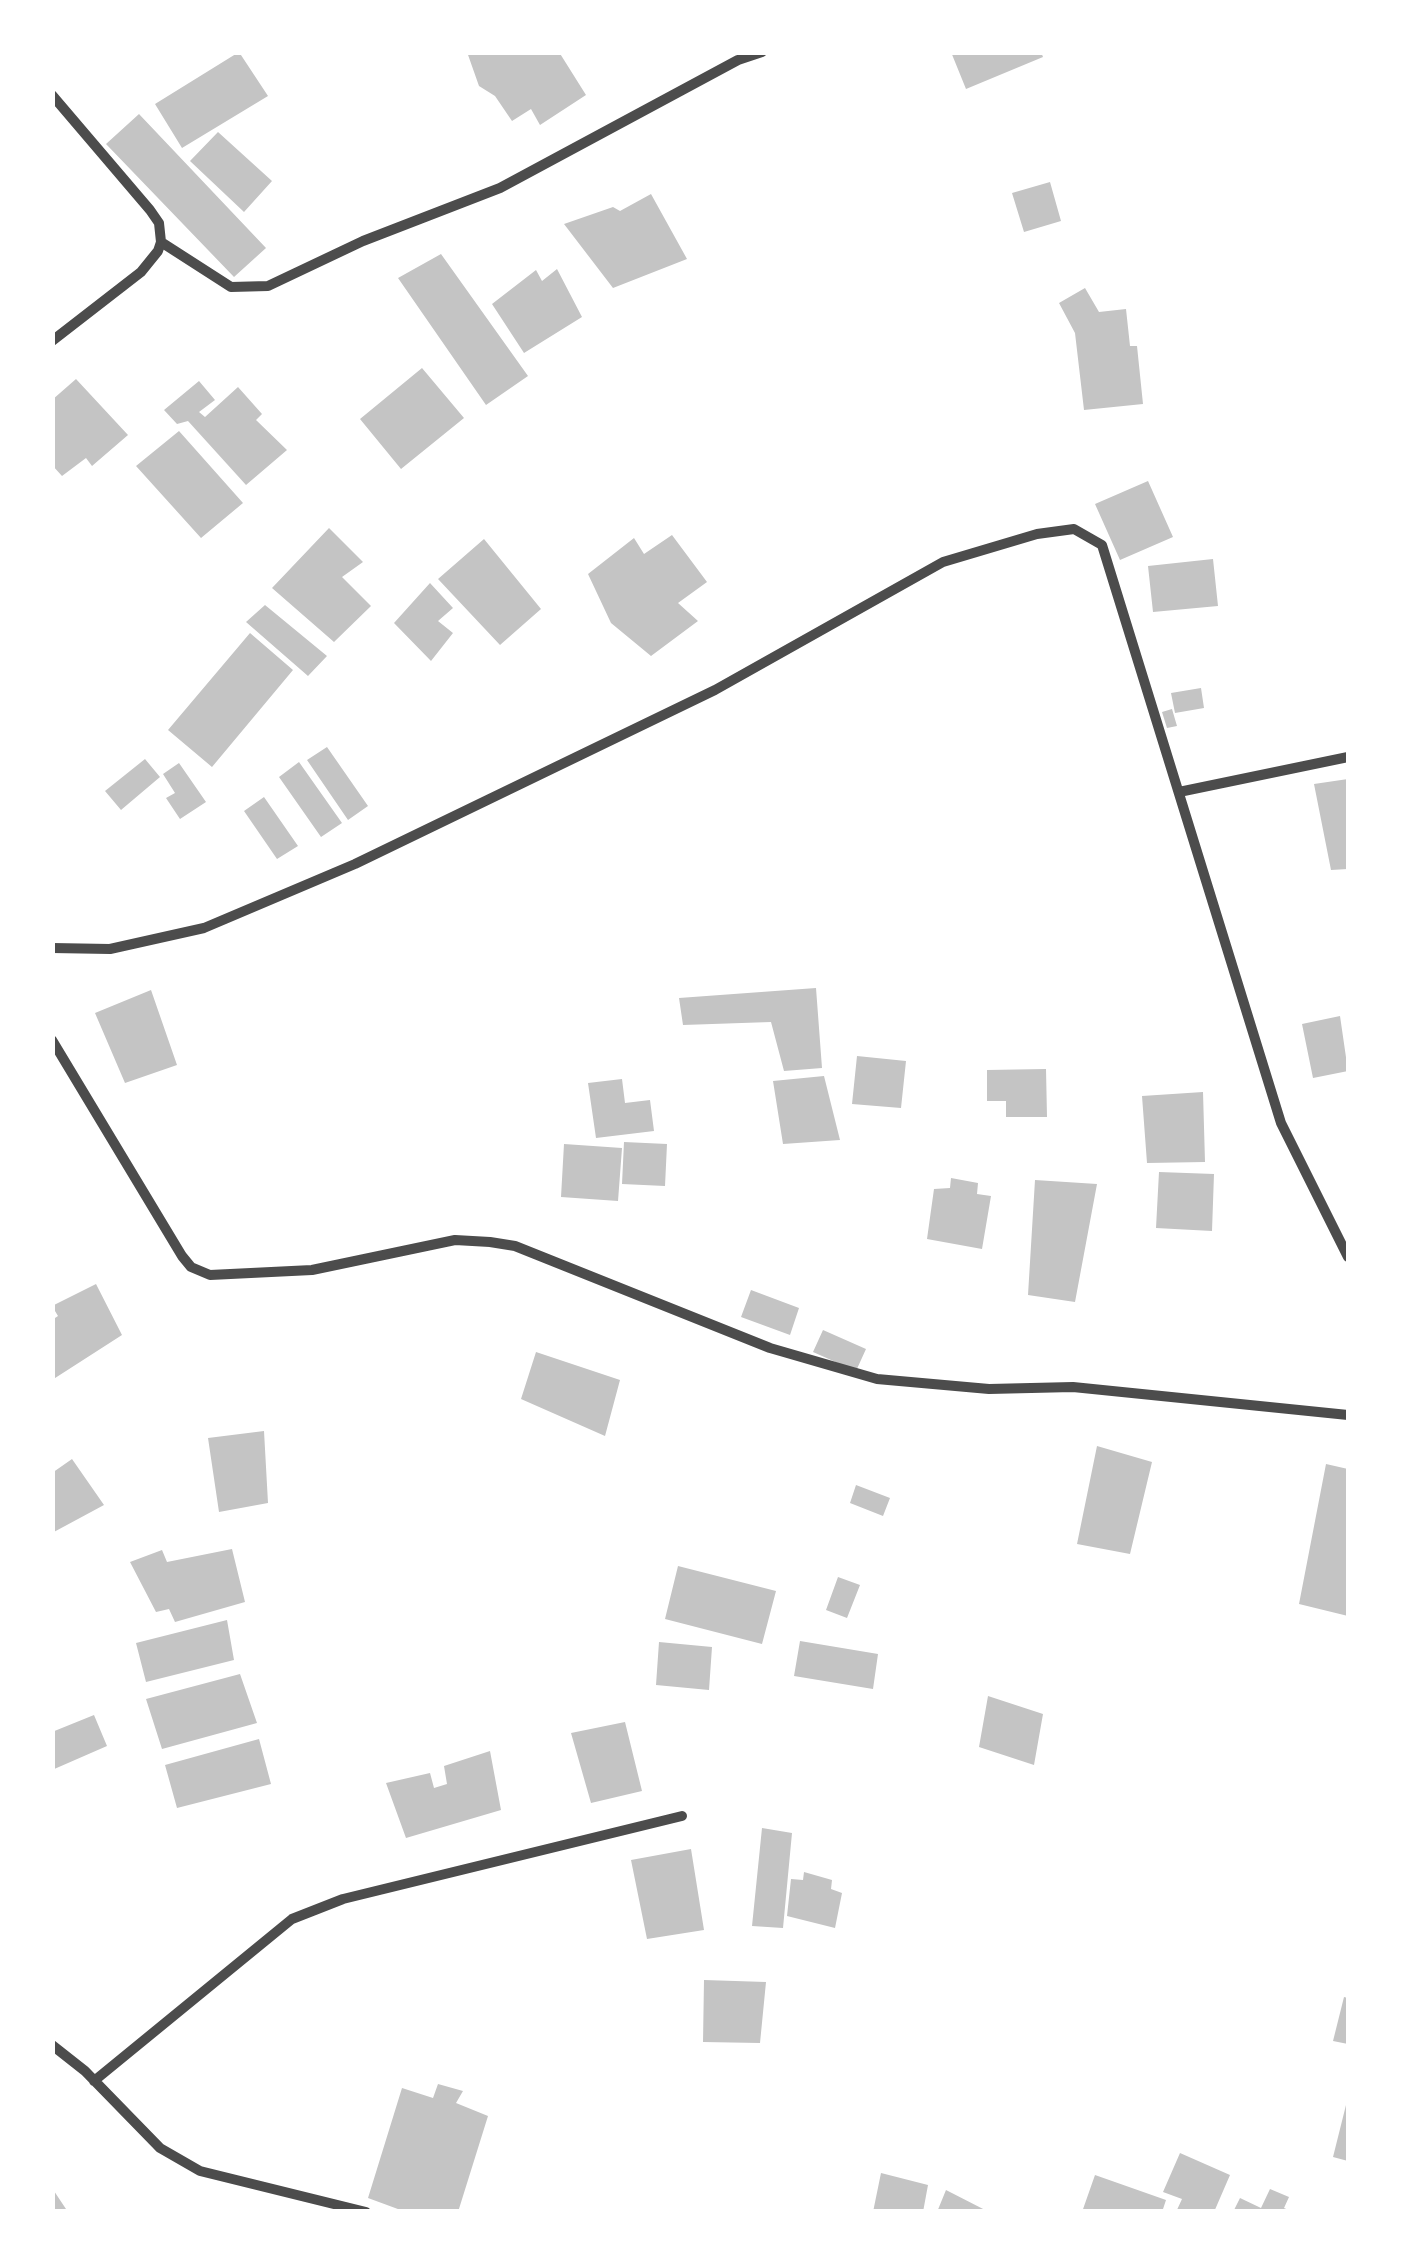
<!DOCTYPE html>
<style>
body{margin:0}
#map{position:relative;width:1401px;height:2264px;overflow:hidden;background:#fff;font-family:Rubik,sans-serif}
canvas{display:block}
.frame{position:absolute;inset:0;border:55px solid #fff;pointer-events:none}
</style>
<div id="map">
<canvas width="1401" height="2264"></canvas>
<div class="frame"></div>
</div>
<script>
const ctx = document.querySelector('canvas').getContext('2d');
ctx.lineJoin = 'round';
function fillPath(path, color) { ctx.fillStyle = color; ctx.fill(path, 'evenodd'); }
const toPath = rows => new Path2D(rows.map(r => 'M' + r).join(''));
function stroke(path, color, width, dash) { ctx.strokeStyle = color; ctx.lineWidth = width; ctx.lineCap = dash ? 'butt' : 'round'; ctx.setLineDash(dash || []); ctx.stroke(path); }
fillPath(toPath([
 [239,52,268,96,182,148,155,104],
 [467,52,559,52,586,95,540,125,531,109,512,121,495,96,479,86],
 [951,52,1041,52,1043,57,966,89],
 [139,114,266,248,234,277,106,144],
 [218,132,272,181,244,212,190,161],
 [1050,182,1061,221,1024,232,1012,193],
 [651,194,687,259,613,288,564,224,613,207,620,211],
 [441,254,528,376,486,405,398,278],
 [557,269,582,317,524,353,492,304,536,270,542,281],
 [1085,288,1099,312,1126,309,1130,346,1137,346,1143,404,1084,410,1075,333,1059,303],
 [422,368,464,418,401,469,360,419],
 [76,379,128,435,92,466,86,458,62,476,52,465,52,400],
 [199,381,215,400,199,412,205,417,238,387,262,414,256,420,287,450,246,485,188,421,177,424,164,410],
 [179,431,243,503,201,538,136,466],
 [1148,481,1173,537,1120,560,1095,504],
 [329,528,363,562,342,577,371,606,334,642,272,588],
 [672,535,707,582,678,603,698,621,651,656,611,623,588,574,634,538,644,554],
 [484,539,541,609,500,645,438,579],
 [1213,559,1218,606,1153,612,1148,566],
 [430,583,453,608,438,621,453,633,431,661,394,623],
 [265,605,327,656,308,676,246,622],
 [250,633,293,670,212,767,168,730],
 [1201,688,1204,708,1175,713,1171,693],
 [1172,709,1177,726,1167,728,1162,712],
 [327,747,368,806,348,820,307,760],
 [145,759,160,777,121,810,105,791],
 [299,762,342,823,321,837,279,777],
 [179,763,206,802,180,819,166,798,175,793,163,774],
 [1348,779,1348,869,1331,870,1314,784],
 [264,797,298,846,277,859,244,811],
 [816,988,822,1068,784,1071,771,1022,683,1025,679,998],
 [151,990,177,1065,125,1083,95,1013],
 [1340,1016,1348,1071,1313,1078,1302,1024],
 [857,1056,906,1061,901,1108,852,1104],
 [1046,1069,1047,1117,1006,1117,1006,1101,987,1101,987,1070],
 [824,1076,840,1140,783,1144,773,1081],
 [622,1079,625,1103,650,1100,654,1131,596,1138,588,1083],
 [1203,1092,1205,1162,1147,1163,1142,1096],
 [624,1142,667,1144,665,1186,622,1184],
 [564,1144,622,1148,618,1201,561,1197],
 [1159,1172,1214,1174,1212,1231,1156,1228],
 [951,1178,978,1183,977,1194,991,1196,982,1249,927,1239,934,1189,950,1188],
 [1035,1180,1097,1184,1075,1302,1028,1295],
 [96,1284,122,1335,52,1380,52,1320,58,1316,52,1306],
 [751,1290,799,1308,790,1335,741,1317],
 [823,1330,866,1349,856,1371,813,1352],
 [536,1352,620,1380,605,1436,521,1399],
 [264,1431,268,1503,219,1512,208,1438],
 [1097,1446,1152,1462,1130,1554,1077,1544],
 [72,1459,104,1505,52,1533,52,1473],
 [1326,1464,1348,1469,1348,1616,1299,1604],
 [856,1485,890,1498,883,1516,850,1503],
 [232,1549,245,1602,175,1622,169,1609,156,1612,130,1562,162,1550,167,1562],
 [678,1566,776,1591,762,1644,665,1619],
 [838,1577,860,1585,847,1618,826,1610],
 [227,1620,234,1660,146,1682,136,1643],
 [800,1641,878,1654,873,1689,794,1676],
 [659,1642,712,1647,709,1690,656,1685],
 [240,1674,257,1723,162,1749,146,1699],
 [988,1696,1043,1714,1034,1765,979,1747],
 [94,1715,107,1746,52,1770,52,1732],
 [625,1722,642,1791,591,1803,571,1733],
 [259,1739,271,1784,177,1808,165,1765],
 [490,1751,501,1810,406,1838,386,1783,430,1773,434,1788,447,1784,444,1766],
 [762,1828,792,1833,783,1928,752,1926],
 [691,1849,704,1930,647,1939,631,1860],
 [804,1872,832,1880,831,1889,842,1893,835,1928,787,1916,791,1879,803,1880],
 [704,1980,766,1982,760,2043,703,2042],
 [1344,1997,1348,1998,1348,2044,1333,2041],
 [438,2084,463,2091,456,2103,488,2116,458,2212,406,2212,368,2198,402,2088,433,2098],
 [1347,2101,1348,2102,1348,2161,1333,2157],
 [1180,2153,1230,2175,1214,2212,1176,2212,1182,2199,1163,2192],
 [881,2173,928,2185,923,2212,873,2212],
 [1095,2175,1166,2200,1162,2212,1082,2212],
 [52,2188,68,2212,52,2212],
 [1270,2189,1289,2197,1284,2208,1293,2212,1233,2212,1240,2198,1261,2208],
 [946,2190,989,2212,937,2212]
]), '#c4c4c4');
stroke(toPath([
 [52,95,150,210,159,223,161,242,158,251,141,272,52,341],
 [161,242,231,287,268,286,363,241,500,188,738,60,762,52],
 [1179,792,1348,757],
 [52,948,110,949,204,928,355,864,715,690,943,562,1037,534,1074,529,1102,545,1281,1123,1348,1257],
 [52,1040,182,1256,191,1267,210,1275,312,1270,455,1240,490,1242,515,1246,770,1348,877,1379,989,1389,1073,1387,1348,1415],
 [52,2045,85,2071,160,2148,200,2171,366,2212],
 [94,2081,292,1919,343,1899,682,1816]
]), '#4c4c4c', 10);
</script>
